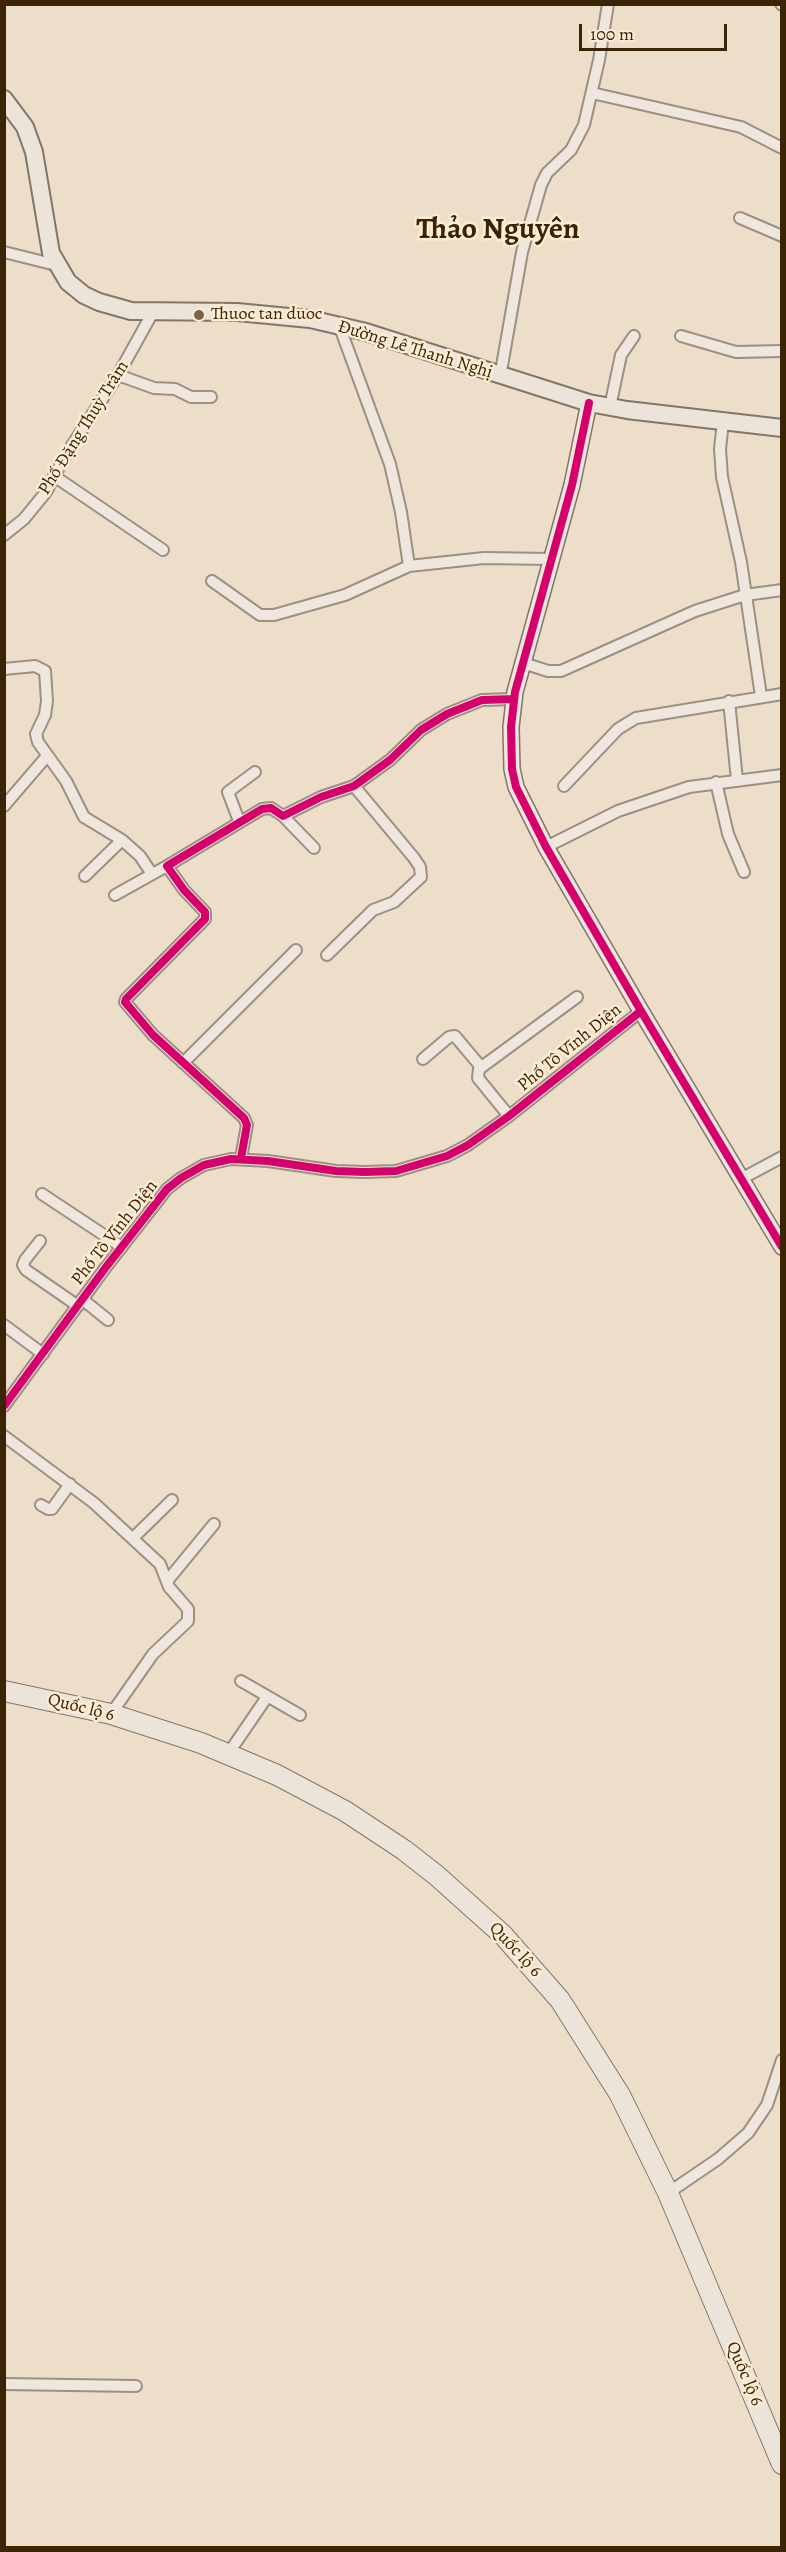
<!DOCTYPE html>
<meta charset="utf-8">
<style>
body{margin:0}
#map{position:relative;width:786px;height:2552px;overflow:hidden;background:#eddeca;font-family:Alegreya,serif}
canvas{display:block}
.frame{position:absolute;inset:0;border:6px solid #3b2305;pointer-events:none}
.scale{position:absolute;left:579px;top:24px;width:148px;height:27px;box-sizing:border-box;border:3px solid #3b2305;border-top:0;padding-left:8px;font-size:18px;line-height:21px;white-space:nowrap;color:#3b2305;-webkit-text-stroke:4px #fdecd3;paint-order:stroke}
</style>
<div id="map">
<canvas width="786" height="2552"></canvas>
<div class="frame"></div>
<div class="scale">100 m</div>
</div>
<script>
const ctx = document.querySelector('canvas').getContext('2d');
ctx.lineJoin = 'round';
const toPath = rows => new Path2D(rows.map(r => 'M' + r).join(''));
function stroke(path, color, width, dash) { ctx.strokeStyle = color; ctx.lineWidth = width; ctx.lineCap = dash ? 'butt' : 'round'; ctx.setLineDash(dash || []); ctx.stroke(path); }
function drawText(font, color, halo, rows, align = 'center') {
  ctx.font = font + ' Alegreya,serif'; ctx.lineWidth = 5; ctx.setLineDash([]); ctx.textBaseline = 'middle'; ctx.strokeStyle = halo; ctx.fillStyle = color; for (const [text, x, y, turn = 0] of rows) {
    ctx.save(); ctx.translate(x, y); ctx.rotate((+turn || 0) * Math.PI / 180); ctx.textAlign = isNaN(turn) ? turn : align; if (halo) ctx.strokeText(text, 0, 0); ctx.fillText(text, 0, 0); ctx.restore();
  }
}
const street = toPath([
 [781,4,782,5],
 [592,93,741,127,782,148],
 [740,218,782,236],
 [4,252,56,265],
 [339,325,390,464,401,512,409,566],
 [681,336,736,352,782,351],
 [118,375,154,388,175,389,191,397,211,397],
 [500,377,522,252,541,185,547,173,571,150,584,125,599,60,608,4],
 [610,407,621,355,634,336],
 [723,422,720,449,722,477,741,562,761,696],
 [54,476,163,550],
 [4,535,24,519,46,492,65,456,118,375,153,312],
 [212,581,260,615,274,615,345,595,409,566,484,558,552,559],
 [523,663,548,671,561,671,695,611,745,595,782,590],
 [4,669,35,666,45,671,47,701,45,715,36,734,38,742,66,781,84,817,122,840,140,856,152,874],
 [729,701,737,780],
 [716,782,728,834,744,872],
 [564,786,618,729,636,718,782,694],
 [4,806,47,756],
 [283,816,314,848],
 [239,821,228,792,255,772],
 [546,847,618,811,689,787,782,775],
 [85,876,122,840],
 [115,895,167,866],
 [327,955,373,910,394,902,421,877,420,867,414,858,354,786],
 [423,1059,449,1037,455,1036,481,1067],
 [183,1063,296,950],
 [509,1116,478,1078,479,1069,577,997],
 [241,1158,247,1125,244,1118,153,1035,125,1002,126,999,205,919,205,912,184,890,167,866,262,809,271,808,283,816,321,797,354,786,390,760,421,730,447,714,482,700,514,699],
 [741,1179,782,1157],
 [42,1194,122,1247],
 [40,1241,25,1260,23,1265,26,1270,78,1306],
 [82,1299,108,1320],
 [4,1325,43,1354],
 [4,1406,106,1267,167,1189,181,1178,204,1165,231,1159,268,1161,336,1171,365,1172,396,1171,447,1156,468,1145,509,1116,641,1011],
 [4,1436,94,1503,160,1564,169,1587,188,1609,188,1621,153,1654,111,1714],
 [41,1505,48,1509,52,1509,70,1484],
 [133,1538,172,1500],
 [168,1580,214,1524],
 [241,1681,300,1715],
 [228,1754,267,1697],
 [668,2193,718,2159,748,2133,767,2105,782,2060],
 [4,2384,136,2386]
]);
const secondary = toPath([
 [589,403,572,485,515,692,511,727,512,769,516,787,546,847,641,1011,782,1247]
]);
const primary = toPath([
 [4,99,25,127,34,152,51,253,68,282,84,295,99,302,131,311,237,312,310,319,366,332,589,403,627,410,782,428]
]);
const highway = toPath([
 [4,1691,111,1714,201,1743,277,1775,345,1811,404,1850,436,1875,503,1935,560,2000,620,2095,668,2193,782,2464]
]);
stroke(street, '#9b9081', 14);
stroke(secondary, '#817668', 18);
stroke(primary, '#817668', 20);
stroke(highway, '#817668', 22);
stroke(street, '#efe7de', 10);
stroke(secondary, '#efe7de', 15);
stroke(primary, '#ece4d8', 16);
stroke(highway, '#ece4d8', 20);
stroke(toPath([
 [589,403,572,485,515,692,511,727,512,769,516,787,546,847,641,1011,782,1247],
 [241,1158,247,1125,244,1118,153,1035,125,1002,126,999,205,919,205,912,184,890,167,866,262,809,271,808,283,816,321,797,354,786,390,760,421,730,447,714,482,700,514,699],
 [4,1406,106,1267,167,1189,181,1178,204,1165,231,1159,268,1161,336,1171,365,1172,396,1171,447,1156,468,1145,509,1116,641,1011]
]), '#d6006c', 8);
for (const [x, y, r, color] of [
 [199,315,6,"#79644a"]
]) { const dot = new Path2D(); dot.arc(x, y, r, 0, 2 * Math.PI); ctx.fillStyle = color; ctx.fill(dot); stroke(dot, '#fdecd3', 2); }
drawText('18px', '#3b2305', '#fdecd3', [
 ["Thuoc tan duoc",211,315]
], 'left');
drawText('18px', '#3b2305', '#fdecd3', [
 ["Đường Lê Thanh Nghị",415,350,17],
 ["Phố Đặng Thuỳ Trâm",84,428,-58],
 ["Phố Tô Vĩnh Diện",570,1048,-39],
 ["Phố Tô Vĩnh Diện",115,1233,-52],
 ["Quốc lộ 6",81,1708,14],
 ["Quốc lộ 6",515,1950,47],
 ["Quốc lộ 6",744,2374,67]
]);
drawText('bold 30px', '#3b2305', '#fdecd3', [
 ["Thảo Nguyên",498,231]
]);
</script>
